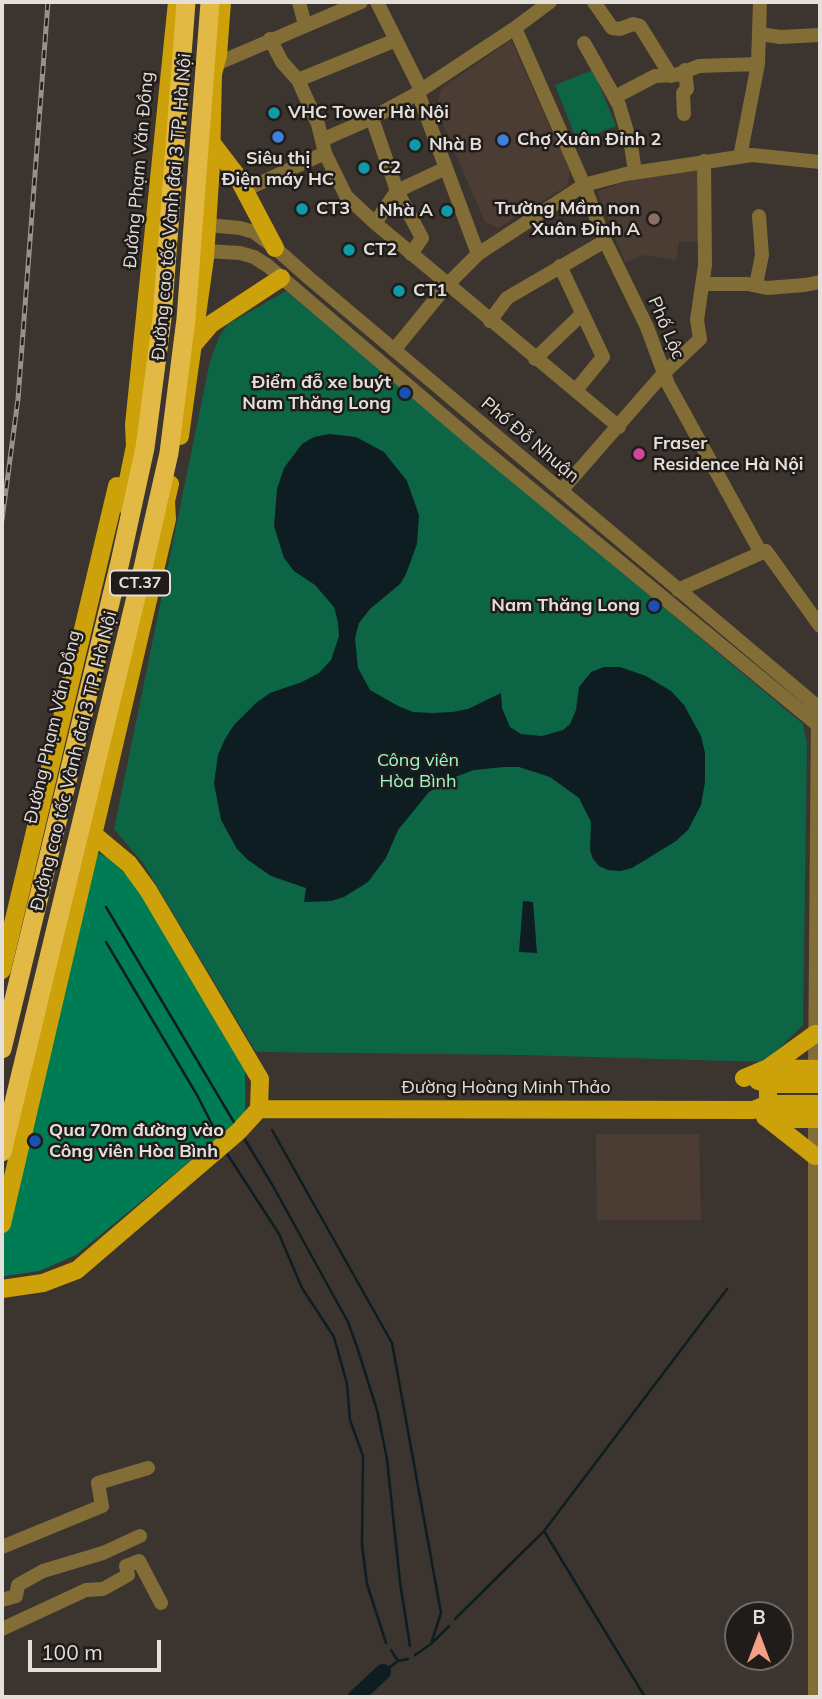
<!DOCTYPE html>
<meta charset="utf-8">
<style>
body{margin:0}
#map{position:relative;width:822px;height:1699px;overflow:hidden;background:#3c342e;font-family:Mulish,sans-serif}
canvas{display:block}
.frame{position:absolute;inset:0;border:4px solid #e4dfdb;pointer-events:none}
.north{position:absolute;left:724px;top:1601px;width:70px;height:70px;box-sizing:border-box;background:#201c1a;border:2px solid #6e6a67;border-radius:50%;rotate:0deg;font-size:19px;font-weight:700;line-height:28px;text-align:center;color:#e4dfdb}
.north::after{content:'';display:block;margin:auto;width:24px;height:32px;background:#f49f86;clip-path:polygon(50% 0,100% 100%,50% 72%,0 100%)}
.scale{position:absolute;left:28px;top:1640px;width:133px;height:32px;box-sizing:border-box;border:4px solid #e4dfdb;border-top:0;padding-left:9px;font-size:21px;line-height:24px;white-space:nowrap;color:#e4dfdb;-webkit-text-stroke:5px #201c1a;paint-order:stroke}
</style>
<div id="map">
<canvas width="822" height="1699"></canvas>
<div class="frame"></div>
<div class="north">B</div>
<div class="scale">100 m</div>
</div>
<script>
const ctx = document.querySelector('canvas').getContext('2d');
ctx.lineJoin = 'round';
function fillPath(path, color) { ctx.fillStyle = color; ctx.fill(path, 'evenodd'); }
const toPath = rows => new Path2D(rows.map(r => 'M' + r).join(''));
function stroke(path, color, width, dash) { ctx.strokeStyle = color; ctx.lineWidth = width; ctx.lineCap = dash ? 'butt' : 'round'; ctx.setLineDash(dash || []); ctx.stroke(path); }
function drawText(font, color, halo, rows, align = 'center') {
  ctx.font = font + ' Mulish,sans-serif'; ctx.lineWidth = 5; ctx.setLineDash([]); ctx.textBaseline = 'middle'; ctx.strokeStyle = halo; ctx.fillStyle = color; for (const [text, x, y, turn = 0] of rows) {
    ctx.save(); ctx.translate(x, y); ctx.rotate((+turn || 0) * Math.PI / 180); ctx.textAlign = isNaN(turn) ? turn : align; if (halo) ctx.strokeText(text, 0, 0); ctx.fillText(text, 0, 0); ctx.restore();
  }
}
fillPath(toPath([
 [511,40,570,171,567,186,498,228,485,222,436,109,441,89],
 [701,168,699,242,679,242,676,260,645,255,625,262,597,191,652,174],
 [596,1134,699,1134,701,1220,597,1220]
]), '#4b3d33');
fillPath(toPath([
 [593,70,616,126,577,141,555,85],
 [286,291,803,724,807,743,803,1025,765,1062,522,1055,256,1052,143,863,114,829,210,361,219,337,228,324]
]), '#0c6645');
fillPath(toPath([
 [97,853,108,857,121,869,140,892,245,1071,245,1112,240,1120,76,1255,39,1271,5,1276,2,1273,2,1242,91,858]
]), '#007c54');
fillPath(toPath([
 [329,434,356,437,384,452,407,481,419,515,417,544,406,574,400,584,370,609,359,623,355,638,358,668,370,690,398,706,413,712,432,713,453,712,468,709,501,693,502,708,510,727,521,734,542,736,563,730,570,724,576,710,579,687,591,672,604,667,620,667,646,676,671,691,684,705,701,736,705,753,705,782,701,805,688,830,676,841,632,868,620,871,608,870,599,866,593,859,590,850,591,822,579,798,550,777,519,767,504,767,474,770,455,777,429,792,398,830,386,858,368,882,344,897,331,901,304,902,306,888,271,876,248,860,237,849,221,820,214,783,218,755,225,739,234,725,256,703,270,693,302,682,319,673,331,660,339,636,338,622,334,607,315,585,294,571,284,558,274,526,277,489,284,468,302,444,314,437],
 [523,901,533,902,537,953,519,952]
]), '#0d1d21');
stroke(toPath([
 [106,907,235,1124],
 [106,942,197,1095,220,1140],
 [272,1130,392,1343,441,1613,431,1644],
 [244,1138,273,1186,348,1322,357,1347,377,1410,387,1459,400,1582,410,1646],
 [226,1152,279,1234,302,1288,334,1337,347,1384,350,1420,363,1456,362,1545,367,1584,386,1643],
 [544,1531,645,1697],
 [455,1619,544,1531,727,1289],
 [391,1650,398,1661],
 [415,1655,431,1644,449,1626],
 [383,1672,398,1661,408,1659]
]), '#0d1d21', 2.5);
stroke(toPath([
 [356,1697,383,1672]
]), '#0d1d21', 16);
stroke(toPath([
 [299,2,305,25],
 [377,2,421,90],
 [594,2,612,28,620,29,633,24,640,26,671,76],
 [515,28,584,185,605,241,647,327,668,384,761,553,678,590],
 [760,34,780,37,820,35],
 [270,39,282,62,298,80,318,124,325,153,346,196,375,223,619,427],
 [584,43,619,105,631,145,635,172],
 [216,64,361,2],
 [298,80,396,40],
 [421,90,418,93,478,254],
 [421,90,515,28,550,2],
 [615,97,655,76,676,75,699,66,758,64],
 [684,114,683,93,687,89,685,70],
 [372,118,397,191,422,238,411,254],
 [322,140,372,118,418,93],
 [740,157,758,64,760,2],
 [245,190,325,153],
 [375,223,397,191,446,168],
 [208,225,240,228,254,232,273,246,309,278,818,707],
 [206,251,240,253,254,257,268,266,479,446,818,725],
 [560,266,603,357,576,390],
 [704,284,748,284,767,288,805,285,820,282],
 [756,285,762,255,759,216],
 [490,321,507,298,605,241],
 [394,350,448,284,478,254,584,185,626,174,752,155,820,162],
 [535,359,581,315],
 [561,491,664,373,700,339,697,320,705,265,704,161],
 [766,551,820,626],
 [815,1076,818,707],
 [2,1547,102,1506,98,1483,148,1468],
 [2,1600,16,1596,18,1585,43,1571,103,1553,140,1536],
 [2,1629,86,1590,103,1589,128,1575,126,1566,139,1561,161,1603],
 [815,1697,815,1111]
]), '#826d36', 14);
stroke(toPath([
 [211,142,237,176,275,248],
 [194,344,211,324,281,278],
 [180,436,205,258,211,165,213,74,218,55,222,2],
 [123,504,135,446,134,425,177,2],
 [2,970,117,486],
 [815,1034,768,1068,768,1119,815,1156],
 [744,1078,768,1068,820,1069],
 [758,1081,768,1084,820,1084],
 [259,1109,753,1110,768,1104,820,1104],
 [765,1117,768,1119,820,1119],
 [2,1224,167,519,166,501,170,484],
 [2,1289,43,1283,77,1270,238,1132,259,1109,260,1079,148,890,129,864,93,834]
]), '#cda109', 18);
const rail = toPath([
 [2,520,18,399,48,2]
]);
stroke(rail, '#97918c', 5);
stroke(rail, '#201c1a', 2.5, [8]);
stroke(toPath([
 [2,1049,120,562,145,448,162,318,186,2],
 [2,1152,143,568,169,453,186,319,210,2]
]), '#e2b944', 19);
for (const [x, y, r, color] of [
 [274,113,7,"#0f9aa8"],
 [278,137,7,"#3f7fe0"],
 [503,140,7,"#3f7fe0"],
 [415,145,7,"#0f9aa8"],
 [364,168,7,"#0f9aa8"],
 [302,209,7,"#0f9aa8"],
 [447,211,7,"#0f9aa8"],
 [654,219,7,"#8d6e63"],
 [349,250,7,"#0f9aa8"],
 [399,291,7,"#0f9aa8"],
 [405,393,7,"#1a4fb4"],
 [639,454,7,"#d1479c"],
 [654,606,7,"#1a4fb4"],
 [35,1141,7,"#1a4fb4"]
]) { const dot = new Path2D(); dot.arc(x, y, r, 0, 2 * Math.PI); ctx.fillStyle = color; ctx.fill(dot); stroke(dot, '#201c1a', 2.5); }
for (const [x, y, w] of [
 [140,583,60]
]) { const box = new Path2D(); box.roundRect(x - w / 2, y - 12.5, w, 25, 5); ctx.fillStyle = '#201c1a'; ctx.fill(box); stroke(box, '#e4dfdb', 2); }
drawText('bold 16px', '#e4dfdb', null, [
 ["CT.37",140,583]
]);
drawText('bold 18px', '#e4dfdb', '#201c1a', [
 ["VHC Tower Hà Nội",288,113],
 ["Chợ Xuân Đỉnh 2",517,140],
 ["Nhà B",429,145],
 ["Siêu thị",278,159,"center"],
 ["Điện máy HC",278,180,"center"],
 ["C2",378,168],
 ["CT3",316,209],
 ["Trường Mầm non",640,209,"right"],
 ["Xuân Đỉnh A",640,230,"right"],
 ["Nhà A",433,211,"right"],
 ["CT2",363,250],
 ["CT1",413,291],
 ["Điểm đỗ xe buýt",391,383,"right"],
 ["Nam Thăng Long",391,404,"right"],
 ["Fraser",653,444],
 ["Residence Hà Nội",653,465],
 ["Nam Thăng Long",640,606,"right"],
 ["Qua 70m đường vào",49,1131],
 ["Công viên Hòa Bình",49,1152]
], 'left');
drawText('18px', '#e4dfdb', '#201c1a', [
 ["Đường Phạm Văn Đồng",139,170,-85],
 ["Đường cao tốc Vành đai 3 TP. Hà Nội",172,207,-85],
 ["Phố Lộc",666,328,67],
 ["Phố Đỗ Nhuận",530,440,40],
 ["Đường Phạm Văn Đồng",53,727,-77],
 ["Đường cao tốc Vành đai 3 TP. Hà Nội",74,761,-76],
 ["Đường Hoàng Minh Thảo",506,1088]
]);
drawText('18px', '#99fbcc', '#201c1a', [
 ["Công viên",418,761],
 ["Hòa Bình",418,782]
]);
</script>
